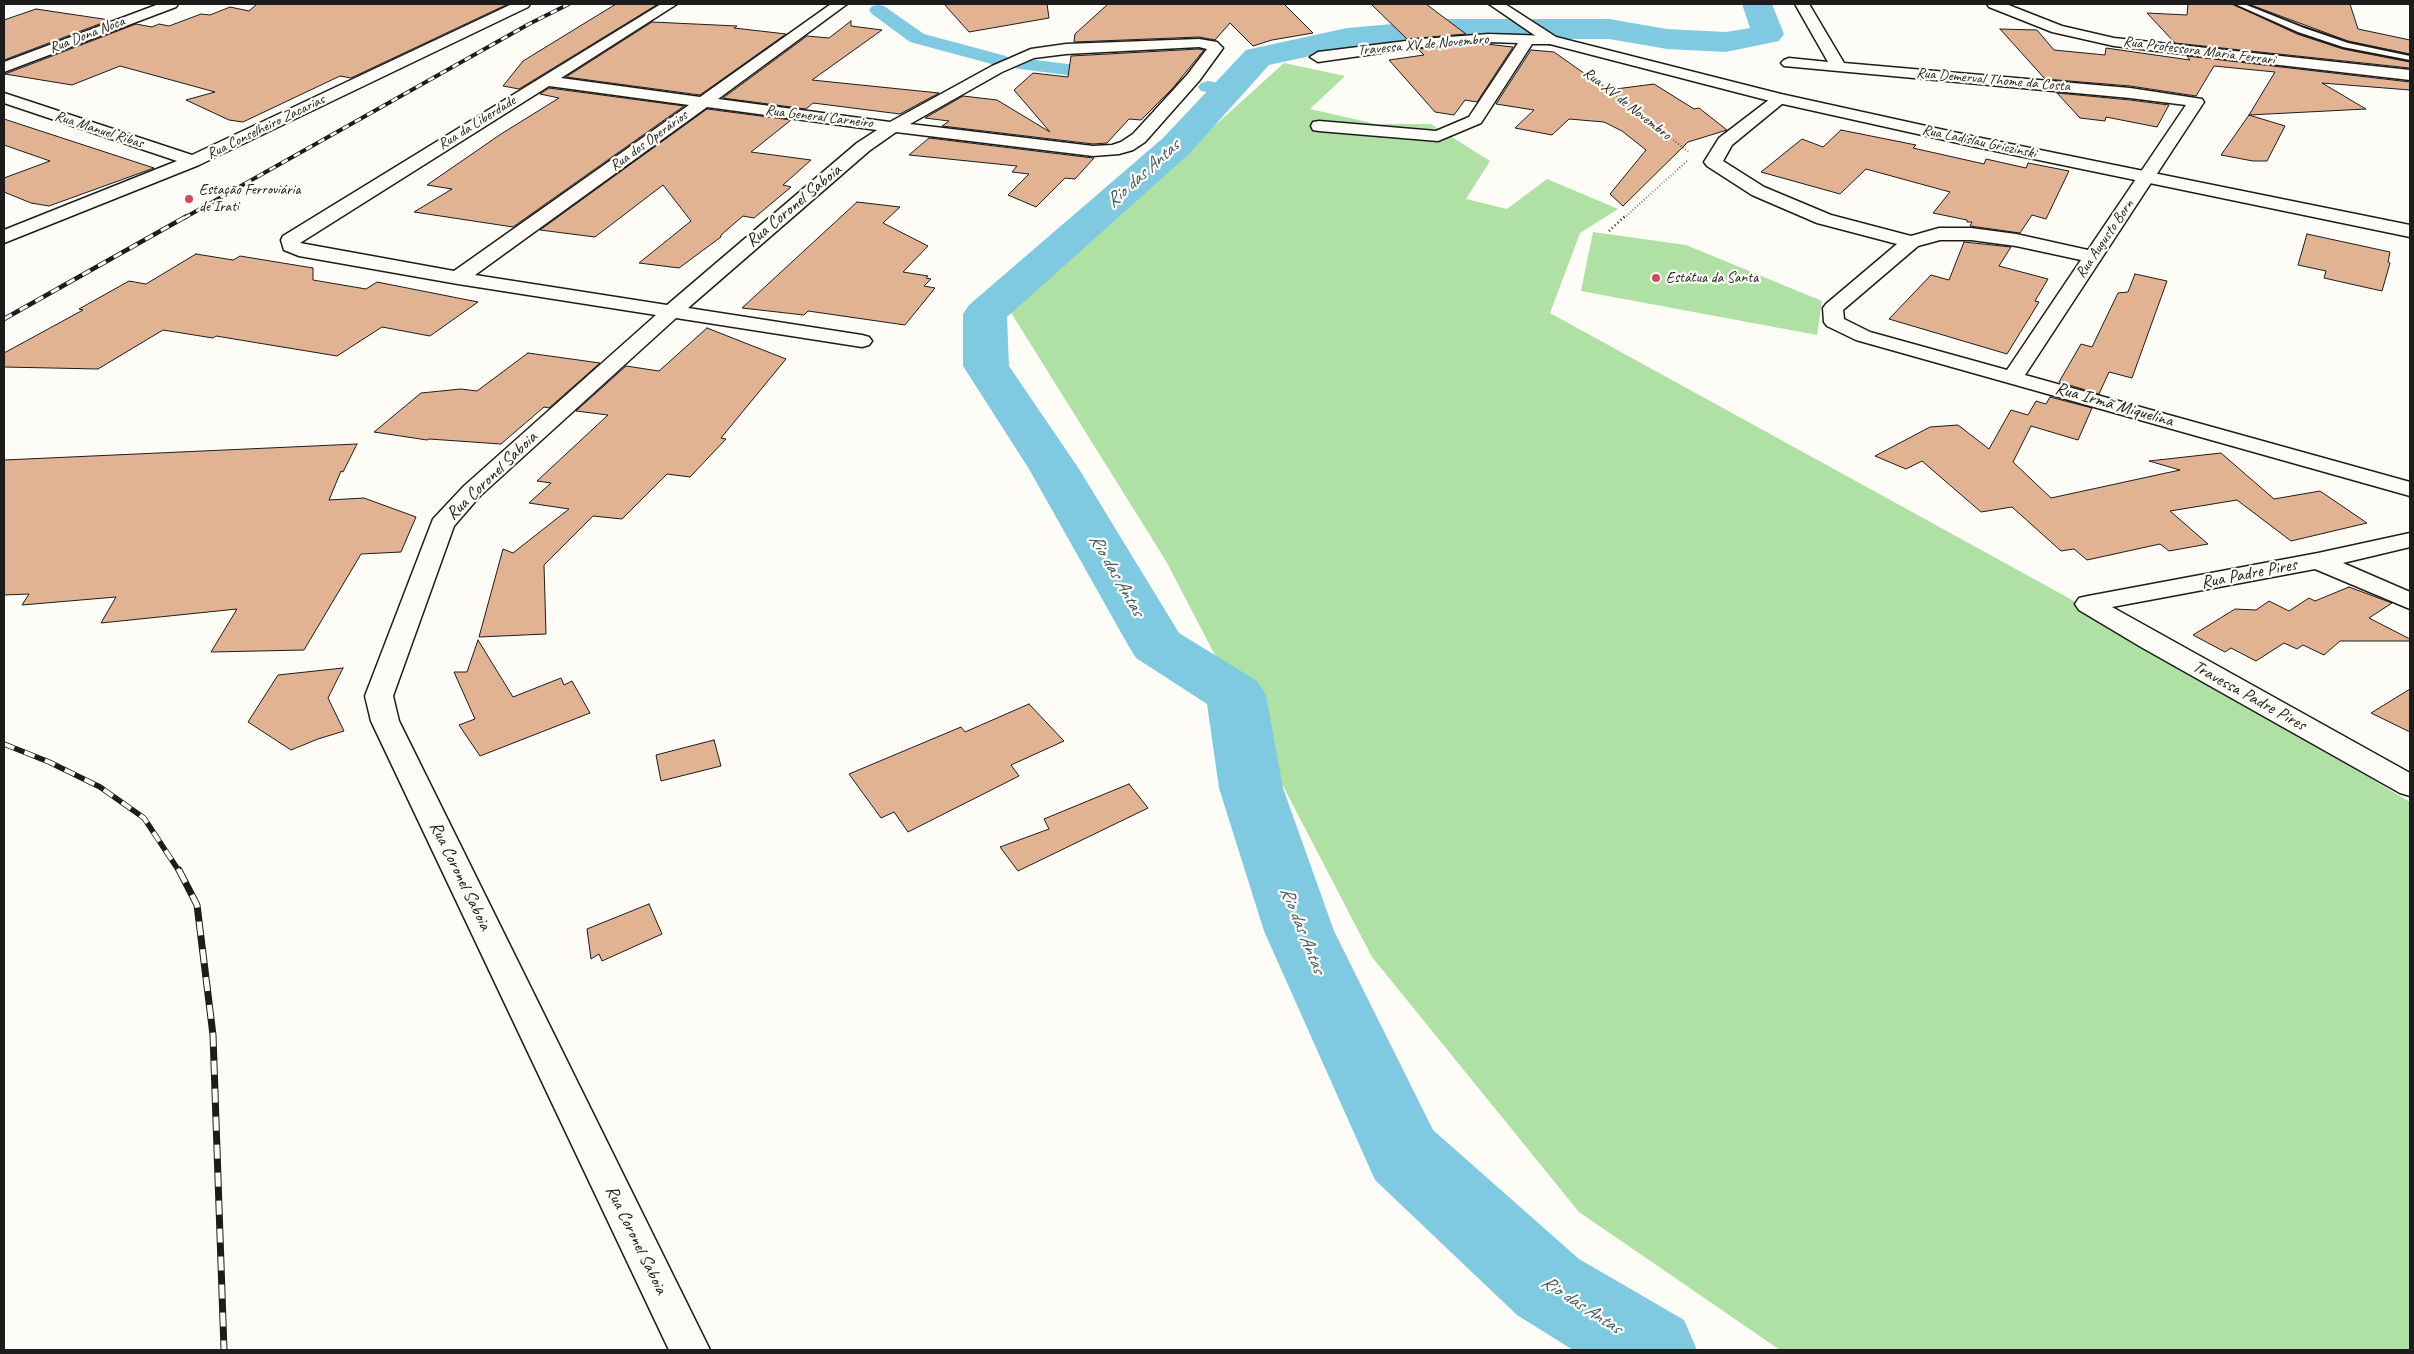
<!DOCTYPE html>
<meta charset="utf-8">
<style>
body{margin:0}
#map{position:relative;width:2414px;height:1354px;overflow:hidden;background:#fdfcf7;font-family:Caveat,sans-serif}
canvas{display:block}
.frame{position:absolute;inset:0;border:5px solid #1c1c1c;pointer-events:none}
</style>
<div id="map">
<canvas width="2414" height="1354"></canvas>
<div class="frame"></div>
</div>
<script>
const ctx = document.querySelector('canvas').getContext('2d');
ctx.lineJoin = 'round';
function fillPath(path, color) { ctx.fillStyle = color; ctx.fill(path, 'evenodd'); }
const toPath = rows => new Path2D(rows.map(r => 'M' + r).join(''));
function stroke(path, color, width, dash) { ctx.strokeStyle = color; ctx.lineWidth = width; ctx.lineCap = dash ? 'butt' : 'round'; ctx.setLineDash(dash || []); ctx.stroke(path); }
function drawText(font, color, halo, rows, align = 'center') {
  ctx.font = font + ' Caveat,sans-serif'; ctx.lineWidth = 4.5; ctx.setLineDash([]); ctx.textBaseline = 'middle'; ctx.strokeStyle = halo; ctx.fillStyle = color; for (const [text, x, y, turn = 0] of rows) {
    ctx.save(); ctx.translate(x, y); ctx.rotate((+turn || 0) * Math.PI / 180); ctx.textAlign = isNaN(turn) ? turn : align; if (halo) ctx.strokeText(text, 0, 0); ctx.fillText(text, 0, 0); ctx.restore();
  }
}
fillPath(toPath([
 [1284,63,1345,76,1310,109,1376,124,1431,124,1490,161,1466,199,1507,209,1547,179,1618,209,1580,233,1550,313,2094,612,2410,802,2410,1350,1780,1350,1579,1212,1372,957,1166,561,1010,311],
 [1593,232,1686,245,1822,301,1817,335,1581,291]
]), '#aee1a3');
fillPath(toPath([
 [878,5,884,6,924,34,1006,56,1009,60,1006,64,999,66,910,42,872,14,869,10,872,6,878,5],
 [1020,58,1180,78,1187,80,1190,84,1187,88,1180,90,1013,68,1010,64,1013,60,1020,58],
 [1208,81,1235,86,1238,90,1235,94,1228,96,1201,91,1198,87,1201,83,1208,81]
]), '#80cae1');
fillPath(toPath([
 [1742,4,1772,4,1784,34,1779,41,1726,52,1667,49,1609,39,1450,39,1347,48,1269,65,1189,154,1007,317,1009,366,1079,469,1179,633,1257,681,1266,695,1283,788,1334,931,1433,1130,1579,1259,1684,1320,1697,1350,1573,1350,1517,1315,1375,1180,1264,931,1219,788,1207,704,1136,658,1128,645,1029,469,963,366,963,314,969,305,1163,138,1246,50,1347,28,1450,19,1609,19,1667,29,1726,32,1750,28,1742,4]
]), '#80cae1');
const building = toPath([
 [257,4,508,4,351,78,340,76,243,122,229,120,186,100,215,92,120,66,72,85,5,74,136,24,152,27,159,24,169,26,201,14,210,15,230,7,249,11,257,4],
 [616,4,658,4,519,89,503,86,523,61,616,4],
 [944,4,1047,4,1049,18,969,32,944,4],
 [1108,4,1284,4,1313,33,1272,40,1253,46,1230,23,1215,40,1199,37,1074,42,1075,34,1108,4],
 [1371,4,1426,4,1466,34,1407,39,1371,4],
 [2188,4,2233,4,2297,34,2343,49,2410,62,2410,68,2175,43,2147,13,2187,15,2188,4],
 [2248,4,2350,4,2358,29,2410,40,2410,54,2348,41,2248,4],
 [36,9,110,20,4,60,4,20,36,9],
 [851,21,851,26,882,30,812,80,939,93,900,114,813,103,806,109,723,98,807,36,829,38,851,21],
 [652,22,737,26,734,28,786,34,700,95,566,77,652,22],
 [2000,29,2037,30,2054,50,2105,55,2106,48,2190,60,2187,56,2410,82,2410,90,2322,83,2366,109,2249,115,2275,72,2214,66,2196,96,2130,86,2045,79,2000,29],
 [1486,44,1513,47,1477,102,1465,100,1454,115,1435,112,1389,60,1424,55,1418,49,1486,44],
 [1199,49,1204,50,1172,89,1141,120,1129,119,1107,143,1093,144,942,126,949,121,925,118,963,96,997,100,1050,132,1014,90,1033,73,1068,77,1071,56,1199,49],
 [1531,50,1554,52,1608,90,1654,84,1694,109,1699,108,1727,130,1688,142,1623,206,1610,194,1646,150,1622,131,1604,122,1569,119,1552,135,1515,128,1534,110,1496,104,1531,50],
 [549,88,684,106,513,227,414,212,452,189,427,185,501,134,559,98,540,94,549,88],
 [2057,93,2130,100,2169,105,2157,127,2106,117,2105,121,2080,118,2057,93],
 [707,109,791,120,751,152,811,160,783,185,791,187,754,218,743,216,721,235,721,237,679,268,639,263,691,221,663,185,595,237,540,230,707,109],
 [2249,115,2285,126,2267,161,2253,161,2221,155,2249,115],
 [4,119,154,168,49,206,31,203,4,192,4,178,50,161,4,145,4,119],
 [1841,130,1916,145,1913,148,1984,164,1986,159,2026,168,2028,163,2069,171,2046,219,2032,215,2020,233,1970,226,1972,222,1967,222,1967,220,1933,213,1950,192,1866,169,1840,194,1761,172,1802,139,1823,147,1841,130],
 [929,138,1093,158,1094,158,1075,179,1065,178,1036,207,1008,195,1029,174,1012,172,1017,166,909,155,929,138],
 [857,202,900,207,883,223,928,246,903,272,928,276,926,278,931,279,924,286,935,288,905,325,808,311,804,315,742,308,857,202],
 [2307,234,2390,252,2388,262,2390,263,2382,291,2324,278,2326,271,2298,265,2307,234],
 [1964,242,2011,247,1999,266,2048,279,2035,301,2039,302,2007,354,1889,319,1931,275,1949,280,1964,242],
 [196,254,233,260,240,256,313,268,313,280,366,289,377,282,478,302,430,336,382,327,337,356,216,336,213,338,163,330,98,369,4,367,4,353,83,310,79,309,129,281,146,284,196,254],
 [2135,274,2167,281,2132,378,2109,372,2099,394,2059,382,2081,344,2092,347,2118,293,2128,292,2135,274],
 [707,328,786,359,721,438,726,439,690,477,667,474,622,519,593,516,544,565,546,634,479,637,503,549,513,553,569,509,529,503,551,483,537,481,608,415,576,411,626,366,659,371,707,328],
 [528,353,600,363,549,408,544,407,501,444,429,439,427,440,374,432,421,393,461,389,477,391,528,353],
 [2050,397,2092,408,2078,440,2031,426,2013,462,2051,498,2180,470,2149,461,2221,453,2274,499,2320,491,2367,523,2291,541,2237,500,2170,511,2208,544,2169,551,2160,544,2087,560,2074,549,2061,551,2012,507,1981,512,1922,461,1906,469,1875,456,1930,427,1958,425,1989,449,2011,410,2028,415,2036,401,2046,404,2050,397],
 [357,444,343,472,341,471,329,500,364,498,416,517,401,552,361,554,304,650,211,652,237,609,101,623,116,597,22,605,29,594,4,595,4,460,357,444],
 [2349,587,2392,603,2369,618,2410,639,2410,641,2340,641,2324,655,2303,645,2297,649,2284,643,2256,661,2231,648,2225,652,2193,635,2235,609,2256,610,2269,601,2289,611,2309,598,2315,601,2349,587],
 [478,640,513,697,561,678,564,685,572,681,590,713,480,756,459,725,475,719,454,672,467,672,478,640],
 [343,668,328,698,344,731,318,739,291,750,248,722,278,675,343,668],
 [2410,689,2410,732,2371,713,2410,689],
 [1029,704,1064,741,1011,765,1019,776,908,832,894,812,881,818,849,774,961,727,965,732,1029,704],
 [714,740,721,766,661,781,656,755,714,740],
 [1129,784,1148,808,1018,871,1000,847,1049,829,1044,819,1129,784],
 [649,904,662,934,602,961,599,954,591,959,587,929,649,904]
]);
fillPath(building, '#e2b393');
stroke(building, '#1c1c1c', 1);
const service = toPath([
 [2235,4,2244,4,2304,28,2348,43,2410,56,2410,60,2343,47,2298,32,2235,4]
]);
const minor = toPath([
 [512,4,530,4,528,7,199,165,4,243,4,230,177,161,4,103,4,93,192,155,512,4],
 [661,4,677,4,561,78,700,97,831,4,847,4,718,99,890,122,992,66,1031,49,1066,44,1199,39,1217,42,1223,48,1199,81,1145,142,1133,150,1119,154,1093,156,896,132,869,151,688,308,862,335,869,337,872,341,869,345,862,347,676,318,480,496,454,526,393,696,399,721,710,1350,669,1350,371,721,365,696,433,519,464,486,656,315,458,284,299,256,284,250,281,240,283,236,661,4],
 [1199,47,1207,49,1187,75,1133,134,1121,142,1112,145,1093,146,910,124,1002,72,1034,58,1066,54,1199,47],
 [549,86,689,105,454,271,300,243,549,86],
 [707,107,877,130,857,143,667,305,475,275,707,107],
 [1795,4,1809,4,1844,63,2130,88,2202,99,2204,102,2025,375,2410,482,2410,496,1856,340,1827,326,1824,322,1823,308,1826,304,1897,244,1817,223,1752,195,1707,166,1704,162,1719,138,1774,96,1780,94,1786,96,1788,99,1732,145,1723,161,1764,187,1831,215,1911,236,1939,228,1971,228,2016,234,2088,250,2186,105,2130,98,1784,66,1781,63,1784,60,1789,58,1828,62,1795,4],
 [1940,240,1971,240,2016,246,2081,260,2007,370,1870,332,1844,319,1843,310,1918,246,1940,240],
 [1987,4,2006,4,2062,26,2114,38,2410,70,2410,80,2114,46,2052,32,1989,7,1987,4],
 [1489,34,1551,36,1558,40,1551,44,1532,44,1481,123,1438,141,1319,131,1313,130,1311,126,1313,122,1319,121,1436,131,1469,117,1518,43,1489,42,1422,47,1318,62,1310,57,1318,52,1422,39,1489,34],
 [2410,533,2410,547,2343,563,2410,592,2410,609,2315,569,2112,607,2410,773,2410,796,2400,793,2141,647,2079,610,2075,604,2079,598,2088,596,2318,553,2410,533]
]);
const tertiary = toPath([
 [159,4,178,4,176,7,4,72,4,62,159,4]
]);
const secondary = toPath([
 [1489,4,1505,4,1556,37,1781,94,1976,137,2410,225,2410,237,1976,147,1774,102,1546,43,1489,4]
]);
stroke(service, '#1c1c1c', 4);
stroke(minor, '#1c1c1c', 3);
stroke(tertiary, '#1c1c1c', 3);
stroke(secondary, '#1c1c1c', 3);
stroke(toPath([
 [1586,72,1690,153],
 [1624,218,1687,161]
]), '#1c1c1c', 2, [0.5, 2.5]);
stroke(toPath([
 [1609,231,1625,216]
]), '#1c1c1c', 2.5, [1, 3]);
fillPath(service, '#fdfcf7');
fillPath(minor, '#fdfcf7');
fillPath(tertiary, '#fdfcf7');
fillPath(secondary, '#fdfcf7');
const railFar3 = toPath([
 [184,218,529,24,569,4]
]);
const railFar2 = toPath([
 [4,319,187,216]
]);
const railFar1 = toPath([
 [4,744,49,762,100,787,144,818,179,871]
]);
const rail = toPath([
 [179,870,197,905,213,1035,224,1350]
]);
stroke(railFar3, '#1c1c1c', 4);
stroke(railFar2, '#1c1c1c', 4.5);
stroke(railFar1, '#1c1c1c', 5.5);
stroke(rail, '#1c1c1c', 7);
stroke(railFar3, '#fdfcf7', 2.5, [7]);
stroke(railFar2, '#fdfcf7', 3, [9]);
stroke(railFar1, '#fdfcf7', 4, [11]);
stroke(rail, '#fdfcf7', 5, [14]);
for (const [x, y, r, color] of [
 [189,199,5,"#d1495b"],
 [1656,278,5,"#d1495b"]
]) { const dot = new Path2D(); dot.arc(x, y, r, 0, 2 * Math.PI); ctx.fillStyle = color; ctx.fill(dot); stroke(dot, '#fdfcf7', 2); }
drawText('15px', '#1c1c1c', '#fdfcf7', [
 ["Rua Dona Noca",87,35,-21],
 ["Travessa XV de Novembro",1423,45,-5],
 ["Rua Professora Maria Ferrari",2199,51,7],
 ["Rua Demerval Thome da Costa",1993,80,5],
 ["Rua XV de Novembro",1627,104,38],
 ["Rua General Carneiro",819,117,7],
 ["Rua da Liberdade",477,123,-32],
 ["Rua Conselheiro Zacarias",266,127,-26],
 ["Rua Manuel Ribas",99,130,18],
 ["Rua dos Operários",649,141,-36],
 ["Rua Ladislau Griczinski",1979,142,12],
 ["Rua Augusto Born",2105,239,-56]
]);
drawText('15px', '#1c1c1c', '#fdfcf7', [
 ["Estação Ferroviária",199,190],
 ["de Irati",199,207],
 ["Estátua da Santa",1666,278]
], 'left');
drawText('18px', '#1c1c1c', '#fdfcf7', [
 ["Rua Coronel Saboia",794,206,-40],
 ["Rua Irmã Miquelina",2114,405,16],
 ["Rua Coronel Saboia",492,476,-44],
 ["Rua Padre Pires",2249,574,-11],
 ["Travessa Padre Pires",2249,696,29],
 ["Rua Coronel Saboia",460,876,64],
 ["Rua Coronel Saboia",636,1240,64]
]);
drawText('italic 19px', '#3f5961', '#fdfcf7', [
 ["Rio das Antas",1143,174,-42],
 ["Rio das Antas",1116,575,60],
 ["Rio das Antas",1302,930,68],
 ["Rio das Antas",1581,1305,33]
]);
</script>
